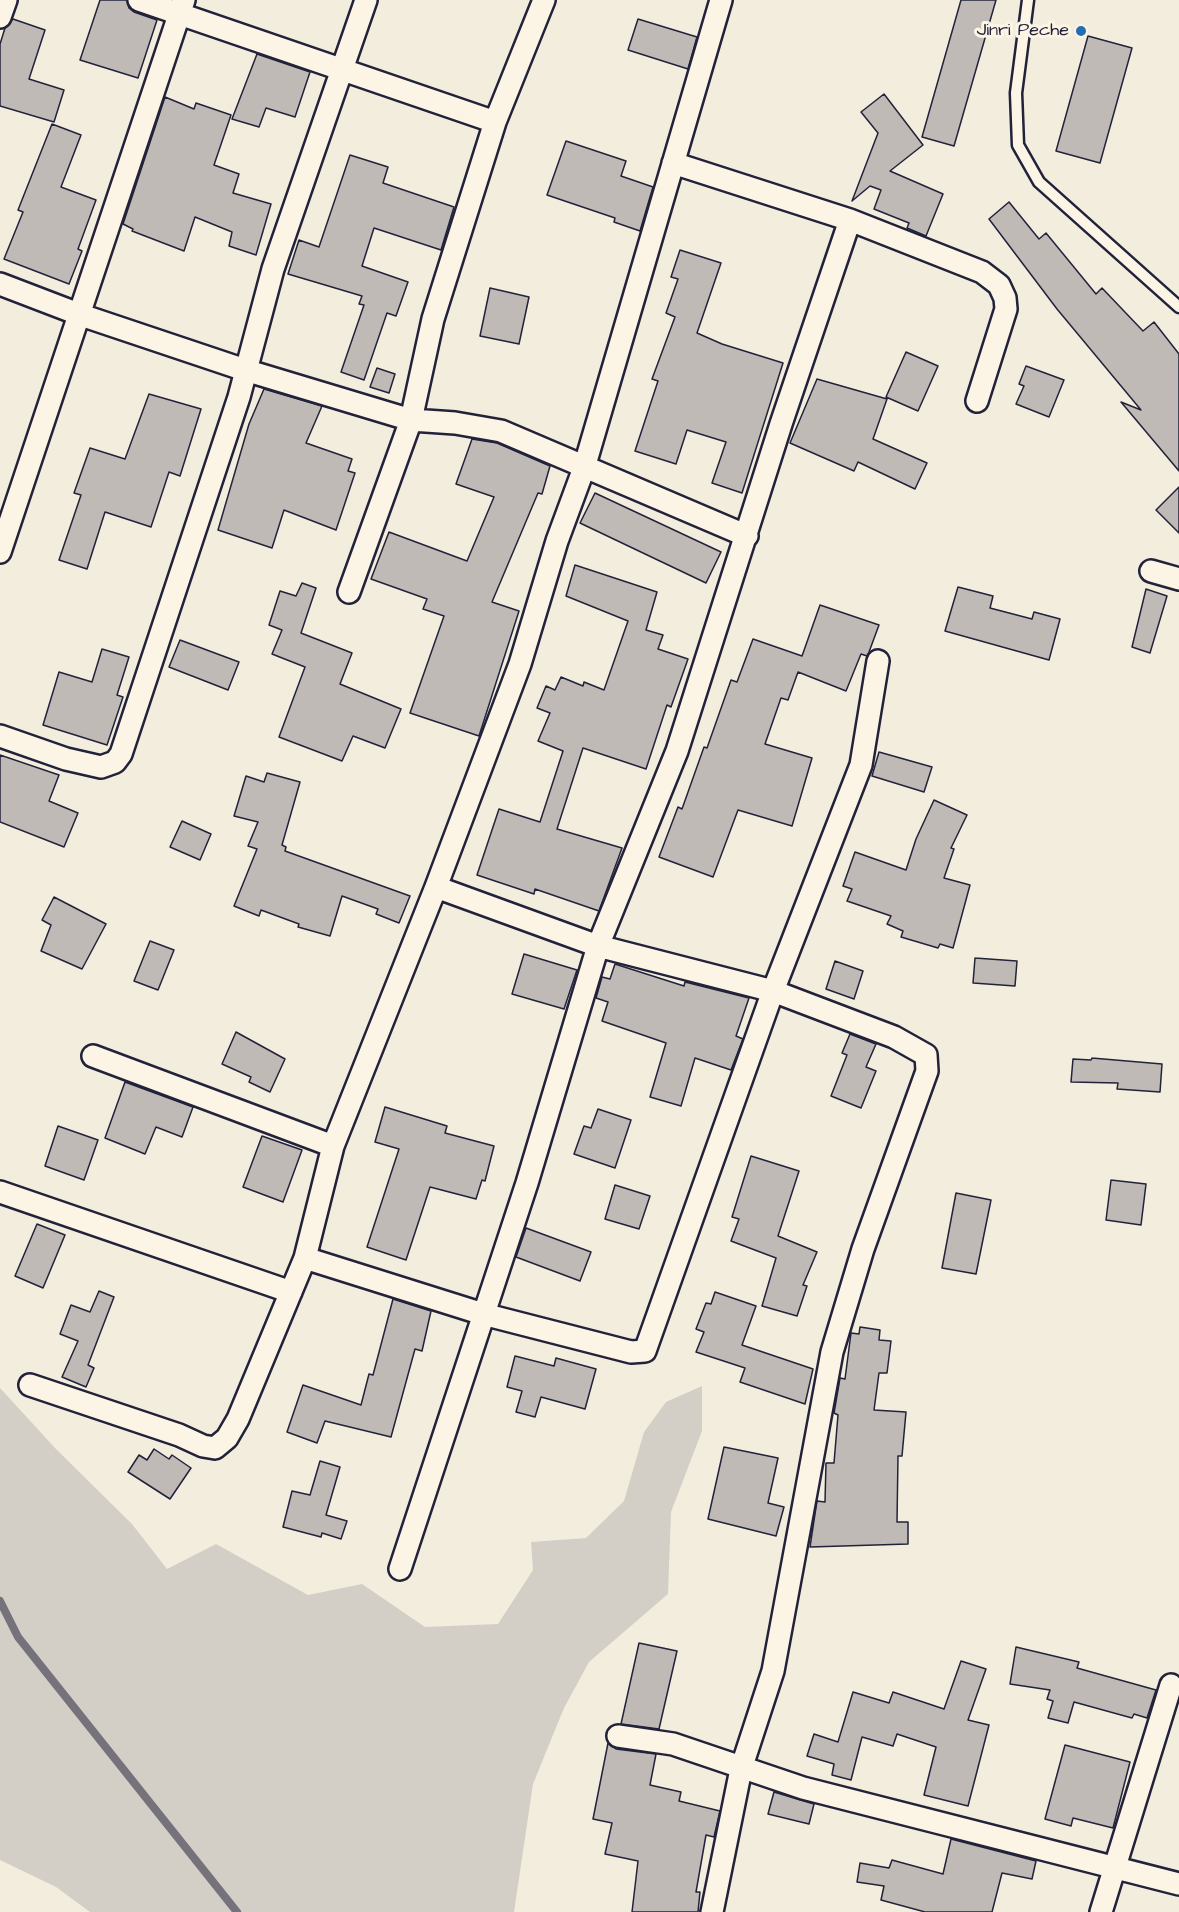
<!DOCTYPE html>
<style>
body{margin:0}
canvas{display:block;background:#f3edde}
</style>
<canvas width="1179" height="1912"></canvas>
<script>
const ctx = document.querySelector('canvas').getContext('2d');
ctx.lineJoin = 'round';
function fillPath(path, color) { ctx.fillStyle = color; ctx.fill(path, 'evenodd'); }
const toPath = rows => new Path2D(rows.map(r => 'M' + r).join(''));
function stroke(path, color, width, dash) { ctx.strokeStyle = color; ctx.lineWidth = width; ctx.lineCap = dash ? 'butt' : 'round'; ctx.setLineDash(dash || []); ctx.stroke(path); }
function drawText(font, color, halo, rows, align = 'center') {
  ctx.font = font + ' "Architects Daughter",sans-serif'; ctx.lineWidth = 6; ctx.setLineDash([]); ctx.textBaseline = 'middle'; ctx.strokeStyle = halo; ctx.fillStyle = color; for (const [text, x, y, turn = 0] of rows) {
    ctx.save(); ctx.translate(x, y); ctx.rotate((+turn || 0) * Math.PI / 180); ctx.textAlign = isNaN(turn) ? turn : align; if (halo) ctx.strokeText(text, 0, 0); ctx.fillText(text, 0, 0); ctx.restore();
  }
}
fillPath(toPath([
 [702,1386,702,1431,671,1512,668,1594,589,1662,564,1708,533,1784,514,1912,90,1912,56,1887,0,1860,0,1388,56,1449,132,1524,167,1569,216,1544,308,1595,362,1584,425,1627,498,1624,533,1570,531,1542,586,1538,624,1501,644,1432,666,1402]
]), '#d4cfc6');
stroke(toPath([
 [0,1601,18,1637,237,1912]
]), '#75727b', 8);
const building = toPath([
 [100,0,127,0,129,8,134,12,157,20,138,78,80,60,100,0],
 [961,0,996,0,954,146,922,137,961,0],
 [13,19,45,30,29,79,64,90,54,122,0,106,0,44,5,28,13,19],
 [638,19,697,37,688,69,628,50,638,19],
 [1088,36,1132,48,1100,163,1056,151,1088,36],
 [257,54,310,72,295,117,266,108,259,127,232,119,257,54],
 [884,94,923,145,890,171,943,194,926,236,907,228,909,223,874,209,881,190,870,186,852,201,878,133,861,112,884,94],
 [165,97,194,109,196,103,231,115,214,165,239,174,233,193,271,204,256,255,229,246,232,232,195,217,184,251,132,231,133,229,123,224,165,97],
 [52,124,81,135,61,187,96,200,78,249,82,251,69,284,4,259,23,212,18,210,52,124],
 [566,141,626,161,621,176,653,187,640,231,614,222,615,218,547,195,566,141],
 [350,155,388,167,383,183,454,207,441,250,374,228,362,266,408,282,396,316,387,313,364,380,341,372,364,305,359,304,362,296,288,274,299,240,319,247,350,155],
 [1009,202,1039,239,1046,233,1096,294,1102,288,1143,331,1154,322,1179,354,1179,471,1121,402,1141,410,1057,309,989,219,1009,202],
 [680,250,721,263,697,333,722,344,783,363,742,493,712,483,726,442,687,430,676,464,635,451,658,381,652,379,675,317,666,313,678,279,671,277,680,250],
 [490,288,529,297,519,344,480,336,490,288],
 [906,352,938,366,918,411,886,397,906,352],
 [1026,366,1064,380,1049,417,1016,404,1024,386,1019,384,1026,366],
 [377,368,395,374,389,393,370,387,377,368],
 [817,379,887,399,873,439,927,463,915,489,858,462,854,471,790,443,817,379],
 [264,389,322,406,306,443,352,459,348,471,355,473,336,530,284,510,272,548,218,530,249,424,264,389],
 [149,394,201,409,180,476,169,472,151,527,105,512,87,569,59,560,81,495,74,493,90,448,125,459,149,394],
 [472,439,497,443,550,466,542,494,538,493,492,602,519,611,479,736,410,713,444,616,423,609,427,599,371,579,389,532,467,561,494,497,456,484,472,439],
 [1179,487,1179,533,1156,510,1179,487],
 [595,493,721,552,706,583,580,523,595,493],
 [575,565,657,592,646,630,663,635,658,649,688,659,671,707,667,705,646,769,583,748,557,829,622,848,599,911,535,889,534,894,477,875,499,809,540,822,563,751,538,741,550,713,537,708,546,686,555,690,561,677,583,686,584,682,604,690,628,621,566,596,575,565],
 [302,583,316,588,301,633,352,653,340,684,401,709,385,748,353,736,342,761,279,737,305,667,272,654,282,630,269,625,280,591,296,596,302,583],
 [958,587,993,596,990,608,1032,619,1034,612,1060,619,1049,660,945,631,958,587],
 [1146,589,1167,596,1150,653,1132,647,1146,589],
 [820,605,879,625,869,652,867,656,861,654,846,691,798,672,788,700,781,698,765,744,812,758,792,826,738,810,713,877,659,857,678,807,682,809,704,747,707,748,731,680,737,682,753,639,802,656,820,605],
 [180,640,239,662,228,690,169,667,180,640],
 [102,649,129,657,117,695,123,697,107,745,43,725,59,672,92,682,102,649],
 [879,752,932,767,924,792,872,776,879,752],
 [0,755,59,775,49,801,78,813,64,847,0,822,0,755],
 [267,773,300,782,282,845,286,847,285,851,410,896,399,923,376,914,378,909,342,896,330,936,298,927,299,924,261,910,259,916,234,906,257,849,248,846,258,822,234,816,246,776,264,782,267,773],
 [934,800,967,815,951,848,954,849,944,878,970,885,953,948,940,944,938,948,901,937,903,931,887,924,891,916,847,901,852,889,843,886,855,852,906,870,916,839,934,800],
 [182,821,211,834,200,860,170,847,182,821],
 [54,897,106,924,82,969,41,951,51,925,42,920,54,897],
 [150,941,174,950,158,990,134,981,150,941],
 [524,954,577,970,564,1009,512,994,524,954],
 [975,958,1017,961,1015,986,973,983,975,958],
 [835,961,863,971,854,999,826,989,835,961],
 [615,964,684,986,685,982,749,998,736,1036,743,1039,731,1070,695,1058,681,1106,650,1097,666,1043,602,1021,608,1002,596,998,602,977,610,979,615,964],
 [236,1032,285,1059,270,1092,249,1082,251,1077,222,1064,236,1032],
 [850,1034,876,1044,866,1067,876,1071,861,1108,831,1096,847,1055,842,1053,850,1034],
 [1092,1058,1162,1064,1160,1092,1117,1089,1118,1083,1071,1082,1073,1059,1091,1060,1092,1058],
 [125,1082,193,1107,182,1137,156,1127,145,1154,105,1138,125,1082],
 [385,1107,447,1126,445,1133,494,1146,485,1181,482,1180,476,1199,430,1187,406,1260,367,1247,399,1149,375,1142,385,1107],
 [598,1109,631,1120,615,1168,574,1154,584,1126,591,1128,598,1109],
 [58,1126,98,1140,84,1180,45,1166,58,1126],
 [262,1136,302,1150,283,1202,243,1187,262,1136],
 [751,1156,799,1171,778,1236,817,1252,803,1285,807,1286,797,1316,762,1306,776,1258,731,1241,739,1219,732,1217,751,1156],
 [1111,1180,1146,1184,1141,1225,1106,1220,1111,1180],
 [615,1185,650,1196,639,1229,605,1219,615,1185],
 [956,1193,991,1200,976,1274,942,1268,956,1193],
 [37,1224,65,1235,43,1288,15,1276,37,1224],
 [526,1228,591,1252,580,1281,516,1257,526,1228],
 [99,1291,114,1297,88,1365,94,1368,86,1387,62,1377,78,1341,60,1334,71,1305,90,1312,99,1291],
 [715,1292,756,1306,742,1345,813,1369,805,1404,740,1382,745,1368,696,1352,704,1332,696,1329,706,1303,711,1304,715,1292],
 [393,1299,431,1311,422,1351,415,1349,391,1437,325,1421,317,1443,287,1432,303,1385,361,1405,369,1374,373,1375,393,1299],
 [860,1327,880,1330,879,1340,891,1341,887,1373,879,1373,874,1410,906,1412,902,1456,898,1456,897,1522,908,1522,908,1544,810,1547,817,1501,825,1502,826,1463,834,1463,838,1415,834,1413,840,1378,845,1379,851,1333,859,1334,860,1327],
 [515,1356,554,1366,556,1358,596,1369,585,1409,541,1397,535,1417,516,1412,522,1391,507,1387,515,1356],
 [724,1447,778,1458,768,1503,784,1507,776,1536,708,1519,724,1447],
 [154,1449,169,1459,172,1455,191,1468,170,1499,128,1472,139,1455,147,1460,154,1449],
 [320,1461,340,1467,326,1515,347,1521,341,1539,322,1533,321,1537,283,1527,292,1491,310,1495,320,1461],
 [639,1643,677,1651,659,1729,621,1724,639,1643],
 [1016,1647,1079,1662,1077,1668,1156,1690,1147,1718,1134,1714,1132,1718,1074,1702,1068,1723,1048,1718,1053,1701,1047,1699,1050,1690,1010,1684,1016,1647],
 [961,1661,986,1669,968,1720,989,1725,968,1806,924,1795,936,1747,897,1734,893,1746,862,1737,851,1780,832,1775,834,1764,807,1756,814,1734,838,1742,853,1692,889,1703,893,1692,944,1709,961,1661],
 [608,1743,616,1749,656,1754,650,1785,681,1792,679,1801,720,1811,714,1837,706,1835,696,1892,700,1892,698,1912,632,1912,638,1861,605,1854,612,1823,593,1819,608,1743],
 [1065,1745,1130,1762,1113,1828,1073,1818,1071,1826,1045,1819,1065,1745],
 [774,1792,814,1804,809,1824,768,1814,774,1792],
 [951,1839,1036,1861,1032,1879,1002,1873,992,1912,925,1912,881,1900,884,1886,857,1882,860,1863,889,1868,892,1860,943,1874,951,1839]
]);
fillPath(building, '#bfbab6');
stroke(building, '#22223b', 1.5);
const service = toPath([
 [1028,0,1016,93,1018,145,1039,182,1179,307]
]);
const minor = toPath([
 [139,0,495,122],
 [0,17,6,0],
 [673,163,850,220,982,272,999,285,1005,298,1006,309,977,401],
 [0,284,81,315,245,370,411,420,455,423,501,431,747,536],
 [0,552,184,0],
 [1151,571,1179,579],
 [349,592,411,420,433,319,495,122,544,0],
 [0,736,66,759,101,767,115,762,121,754,239,397,273,269,366,0],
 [436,887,598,946,773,991,894,1037,926,1055,927,1071,863,1249,832,1352,773,1671,741,1769,712,1912],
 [93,1056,333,1146],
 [0,1192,291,1292],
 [305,1258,483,1314,631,1352,645,1351,773,991,861,765,878,661],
 [30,1385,179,1435,203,1446,215,1448,227,1438,238,1419,305,1258,333,1146,436,887,520,664,557,541,584,468,721,0],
 [400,1569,527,1183,598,946,677,751,781,424,850,220],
 [618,1736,673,1744,803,1788,1179,1884],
 [1101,1912,1171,1685]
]);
stroke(service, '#22223b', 15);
stroke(minor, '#22223b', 26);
stroke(service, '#fcf5e5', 10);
stroke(minor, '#fcf5e5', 21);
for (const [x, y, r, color] of [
 [1081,31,6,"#1f6fb2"]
]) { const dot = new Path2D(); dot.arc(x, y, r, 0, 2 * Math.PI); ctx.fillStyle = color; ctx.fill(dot); stroke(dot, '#fcf5e5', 2); }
drawText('18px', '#22223b', '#fcf5e5', [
 ["Jinri Peche",1069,31]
], 'right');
</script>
